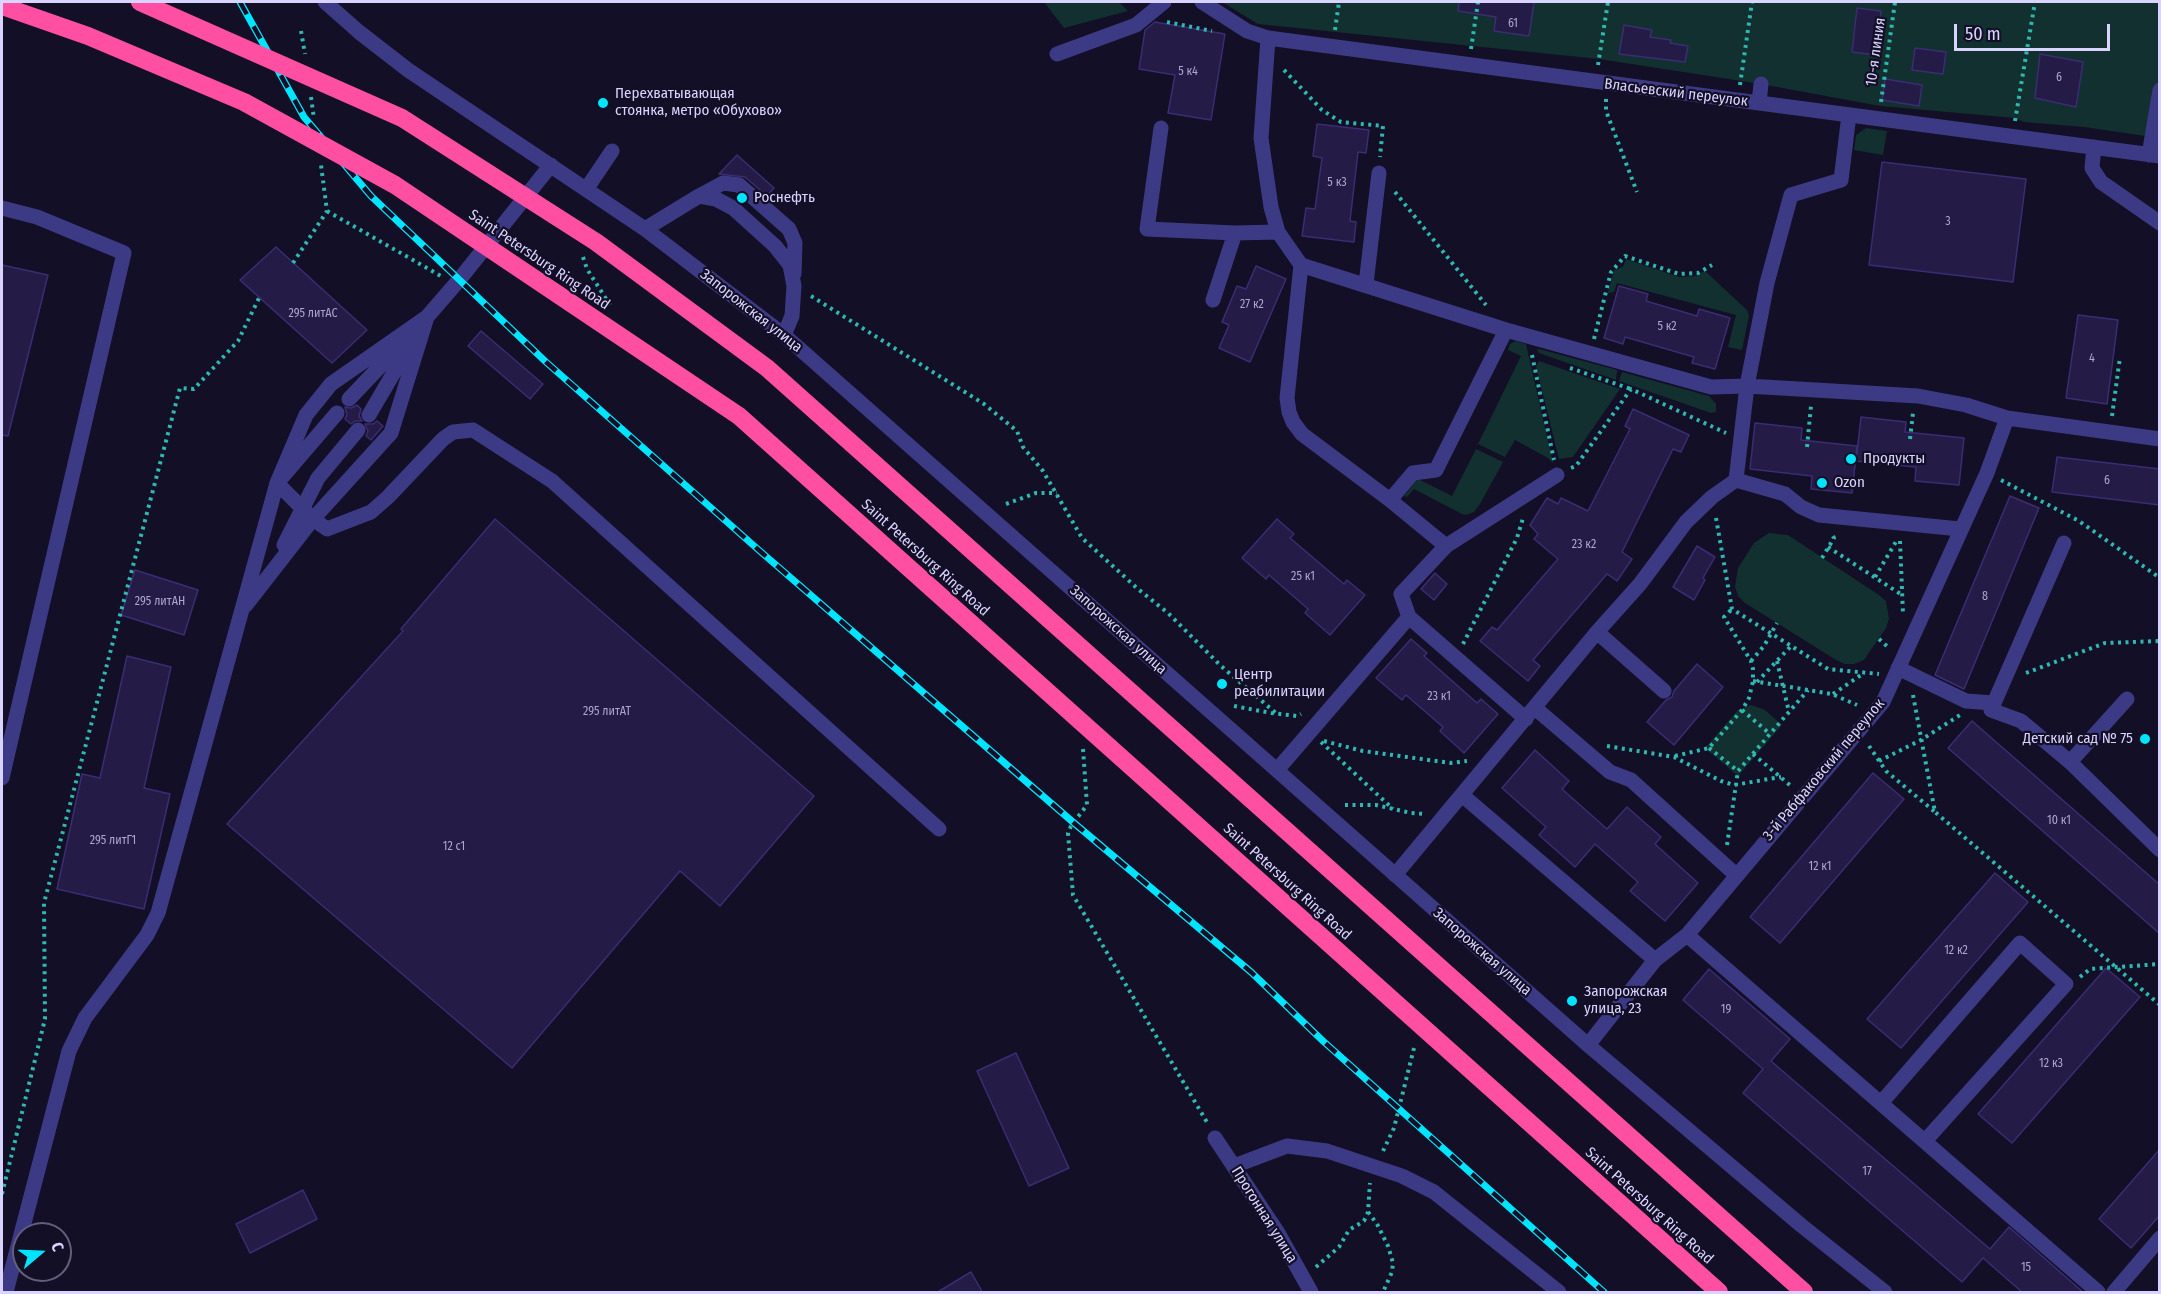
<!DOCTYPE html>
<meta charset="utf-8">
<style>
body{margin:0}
#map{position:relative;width:2161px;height:1294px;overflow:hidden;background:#130f26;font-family:"Fira Sans Condensed",sans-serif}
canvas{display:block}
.frame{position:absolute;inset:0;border:3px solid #d9d4ff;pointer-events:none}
.north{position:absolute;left:12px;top:1222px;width:60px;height:60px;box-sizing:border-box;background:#130f26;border:2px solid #625e7d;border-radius:50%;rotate:71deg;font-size:16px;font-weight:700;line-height:24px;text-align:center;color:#d9d4ff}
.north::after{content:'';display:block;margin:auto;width:21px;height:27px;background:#00e5ff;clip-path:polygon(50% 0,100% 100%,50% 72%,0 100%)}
.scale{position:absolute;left:1954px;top:24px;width:156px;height:27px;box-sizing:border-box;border:3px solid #d9d4ff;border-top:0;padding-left:8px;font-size:18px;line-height:21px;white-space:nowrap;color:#d9d4ff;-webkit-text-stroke:4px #130f26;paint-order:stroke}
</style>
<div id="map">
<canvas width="2161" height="1294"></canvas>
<div class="frame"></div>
<div class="north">С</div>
<div class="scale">50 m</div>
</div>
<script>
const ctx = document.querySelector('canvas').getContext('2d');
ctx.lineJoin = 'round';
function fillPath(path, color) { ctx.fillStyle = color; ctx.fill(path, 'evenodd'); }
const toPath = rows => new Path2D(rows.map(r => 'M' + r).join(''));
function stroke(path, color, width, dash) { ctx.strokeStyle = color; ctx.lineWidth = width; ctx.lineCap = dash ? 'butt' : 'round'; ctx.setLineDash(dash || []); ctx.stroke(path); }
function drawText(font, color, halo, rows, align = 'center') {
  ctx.font = font + ' "Fira Sans Condensed",sans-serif'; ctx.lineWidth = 4.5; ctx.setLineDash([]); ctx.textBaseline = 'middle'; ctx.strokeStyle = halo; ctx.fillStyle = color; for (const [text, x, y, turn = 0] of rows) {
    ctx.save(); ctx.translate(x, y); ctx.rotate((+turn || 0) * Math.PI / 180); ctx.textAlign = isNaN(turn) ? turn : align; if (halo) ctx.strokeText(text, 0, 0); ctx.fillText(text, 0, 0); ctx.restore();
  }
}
fillPath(toPath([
 [1044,2,1119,2,1128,11,1064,28],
 [1222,2,2159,2,2159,138,2084,127,2024,122,2015,118,1880,106,1761,84,1599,59,1258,24],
 [1866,128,1887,131,1883,155,1854,150,1856,135],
 [1626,259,1679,277,1695,276,1705,271,1747,310,1749,316,1742,350,1728,347,1736,315,1617,283,1614,292,1608,293,1614,270,1623,267],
 [1515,341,1526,344,1553,463,1548,458,1515,440,1505,457,1478,444,1521,356,1508,350,1510,344],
 [1539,349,1617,370,1616,380,1539,353,1537,350],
 [1539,361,1620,389,1573,457,1559,459,1536,366],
 [1622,372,1709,396,1716,404,1716,412,1711,413,1619,381],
 [1476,449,1503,462,1480,504,1474,512,1466,515,1462,514,1414,489,1407,497,1404,496,1418,479,1452,496],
 [1769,533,1788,535,1879,595,1886,601,1889,619,1886,628,1864,660,1854,664,1845,664,1836,660,1745,603,1738,596,1735,587,1738,568,1754,543],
 [1751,705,1765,710,1782,725,1738,776,1705,748,1738,710]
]), '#12302f');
const building = toPath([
 [1459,2,1534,2,1529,36,1494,31,1496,17,1458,11,1459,2],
 [1857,8,1881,11,1876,55,1852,52,1857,8],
 [1155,22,1225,34,1211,120,1168,113,1175,75,1139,69,1145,30,1155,22],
 [1624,25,1652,30,1650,37,1671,40,1670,43,1688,46,1685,62,1619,54,1624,25],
 [1915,48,1946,52,1943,74,1912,70,1915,48],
 [2040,54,2083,62,2076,107,2035,98,2040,54],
 [1885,79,1922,85,1919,106,1882,100,1885,79],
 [1317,124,1369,130,1366,153,1358,152,1350,221,1356,222,1354,242,1302,236,1306,208,1315,209,1322,158,1313,156,1317,124],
 [737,155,774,188,767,196,745,177,719,174,737,155],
 [1882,162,2026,179,2013,282,1869,265,1882,162],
 [276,247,367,330,332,363,240,280,276,247],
 [2,265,48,275,8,436,2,435,2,265],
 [1256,266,1286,279,1250,362,1219,348,1229,325,1222,322,1237,286,1246,289,1256,266],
 [1619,286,1648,294,1646,301,1697,316,1699,309,1730,318,1715,369,1692,363,1694,357,1625,337,1623,344,1604,338,1619,286],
 [2078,315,2118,320,2107,404,2066,398,2078,315],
 [481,331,543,384,530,399,468,346,481,331],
 [357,405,361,409,359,416,362,421,355,421,351,424,345,419,347,414,345,407,351,408,357,405],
 [1633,409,1689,435,1681,452,1673,449,1622,552,1632,559,1617,581,1607,574,1533,660,1540,666,1528,681,1480,641,1492,627,1497,630,1558,559,1534,539,1538,534,1530,525,1547,498,1558,504,1561,498,1588,511,1630,429,1625,426,1633,409],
 [1861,417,1906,422,1905,432,1964,438,1959,485,1915,481,1916,467,1856,461,1861,417],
 [377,421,383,426,371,440,366,436,368,431,365,424,373,424,377,421],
 [1755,423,1802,428,1801,440,1857,446,1852,493,1811,489,1812,476,1750,469,1755,423],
 [2057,457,2160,469,2160,505,2052,492,2057,457],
 [2010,496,2039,508,1964,689,1935,675,2010,496],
 [495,519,814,796,720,906,680,871,512,1068,227,824,403,631,401,629,495,519],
 [1277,519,1294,534,1290,538,1344,584,1347,580,1365,595,1330,635,1305,613,1308,609,1269,575,1266,579,1242,558,1277,519],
 [1697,546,1715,557,1703,578,1705,580,1694,600,1673,587,1697,546],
 [135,570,198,590,184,635,121,615,135,570],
 [1435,573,1447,584,1434,600,1421,589,1435,573],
 [1411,639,1427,653,1424,656,1477,703,1481,699,1498,714,1464,753,1440,731,1443,727,1406,695,1402,700,1376,678,1411,639],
 [127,656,171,667,144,788,170,794,144,909,57,889,82,774,100,778,127,656],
 [1697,664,1723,687,1674,745,1647,722,1666,700,1672,697,1674,691,1697,664],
 [1972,721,2160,885,2160,934,1948,748,1972,721],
 [1535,750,1569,781,1562,789,1607,829,1627,807,1661,837,1655,844,1698,883,1665,921,1630,891,1638,882,1595,844,1575,867,1539,835,1546,827,1502,788,1535,750],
 [1873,773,1904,799,1780,943,1750,917,1873,773],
 [1995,873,2028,902,1901,1048,1867,1019,1995,873],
 [2106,968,2140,997,2012,1143,1978,1114,2106,968],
 [1709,969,1790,1039,1771,1061,1786,1074,1990,1249,2009,1227,2084,1293,2023,1293,1983,1258,1962,1282,1743,1093,1763,1069,1683,1000,1709,969],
 [1016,1053,1069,1168,1029,1186,977,1071,1016,1053],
 [2160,1149,2160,1215,2131,1248,2099,1219,2160,1149],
 [303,1190,317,1219,250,1253,236,1224,303,1190],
 [971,1272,983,1293,936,1293,971,1272]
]);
fillPath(building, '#241b47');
stroke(building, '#3b2d73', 1.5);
stroke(toPath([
 [1167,22,1212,31],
 [1335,30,1339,2],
 [301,31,305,54],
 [1471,49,1478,2],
 [1598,65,1608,2],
 [1284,70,1322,110,1341,122,1383,126,1380,157],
 [1740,85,1752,2],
 [311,97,314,119],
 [1606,99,1606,111,1637,192],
 [1881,102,1895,2],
 [2015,121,2035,2],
 [1395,192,1486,305],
 [327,211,441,276],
 [583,257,587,269,610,305],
 [293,263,327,211,321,165],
 [811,296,984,404,1017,431,1023,447,1043,471,1082,538,1138,589,1168,613,1221,666,1277,714],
 [1594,339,1611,272,1625,256,1679,274,1698,273,1712,265],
 [1532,355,1554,460],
 [1570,368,1631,389],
 [2112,416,2120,357],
 [1910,439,1913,413],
 [1807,447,1811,406],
 [1571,468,1576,466,1631,389,1726,433],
 [2001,480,2079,521,2160,578],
 [1006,504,1036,493,1057,493],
 [1716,518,1732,609,1828,669,1879,674],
 [1900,541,1903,614],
 [1828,547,1902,595],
 [1822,558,1834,538,1831,533],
 [1875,577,1897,540],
 [1879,639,1890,649],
 [1463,644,1517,538,1523,518],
 [1751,661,1764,646,1777,623],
 [1777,661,1789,712],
 [2026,673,2105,643,2160,641],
 [1753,681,1832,694,1857,705],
 [1757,682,1791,646],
 [1833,694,1864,673],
 [1913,695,1935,812,2160,1005],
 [1234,706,1271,713,1297,716,1301,714],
 [1742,710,1770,734],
 [1324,741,1363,751,1451,763,1467,761],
 [1321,742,1393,809],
 [1607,746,1674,757,1721,781,1734,785,1781,777],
 [1869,746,1886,771,1935,812],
 [1709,748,1738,771],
 [1083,749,1087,805,1071,826,1068,833,1073,895,1208,1124],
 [1753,754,1791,786],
 [1675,756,1709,748,1742,710,1749,698,1753,681,1753,669,1751,661,1724,617,1732,609],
 [1879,761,1921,740,1960,715],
 [1345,805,1376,805,1411,813,1424,814],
 [1727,845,1738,771,1808,690],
 [2080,977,2090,969,2160,964],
 [1383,1151,1394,1128,1415,1044],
 [2,1194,45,1019,44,903,180,388,194,389,238,341,259,298],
 [1368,1212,1377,1224,1388,1246,1393,1263,1392,1272,1383,1292],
 [1316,1267,1339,1247,1349,1230,1364,1221,1368,1212,1370,1183]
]), '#2fb8b0', 4, [3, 4.5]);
stroke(toPath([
 [325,2,359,32,408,70,645,229,784,335,1588,1045,1802,1226,1885,1292],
 [1202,2,1247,31,1268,38,2160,156],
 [1268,38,1261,138,1271,207,1278,232,1301,265,1506,330,1711,387,1747,386,1918,396,1966,405,2007,418,2160,439],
 [1057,54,1136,25,1164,2],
 [1759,103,1761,84],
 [1849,115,1841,180,1791,195,1767,283,1747,386,1736,480,1785,494,1801,507,1819,515,1960,529],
 [1161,128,1147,229,1235,233],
 [2094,147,2092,168,2101,182,2160,223],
 [2149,155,2160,90],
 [587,188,612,151],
 [699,196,723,183,739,185,789,229,795,243,794,274],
 [2,208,37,217,124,253,2,778],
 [645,229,699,196,716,199,733,208,775,246,790,265,794,286,792,316,784,335],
 [1301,265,1287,398,1289,412,1293,422,1302,434,1390,500,1446,546,1401,594,1409,617,1526,719],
 [1366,284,1379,173],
 [1213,300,1235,233,1278,232],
 [349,399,427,317,459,280,551,165],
 [337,413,277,483,313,519,327,529,371,512,388,497,443,439,453,432,473,430,552,481,939,829],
 [369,415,413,340],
 [1390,500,1413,473,1436,470,1506,330],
 [2064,543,1991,710,2021,721,2070,762,2160,850],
 [284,545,318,478,358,430],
 [1446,546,1557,475],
 [246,605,313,519,391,433,427,317],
 [1597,632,1664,691],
 [1898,668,1966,701,1993,703],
 [1535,708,1610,772,1631,780,1736,875],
 [2070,762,2127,699],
 [1277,770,1409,617],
 [1462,795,1655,960],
 [1395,875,1597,632,1640,584,1686,522,1712,497,1736,480],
 [1687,935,2098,1292],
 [1588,1045,1655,960,1687,935,1883,702,1987,473,2007,418],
 [1881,1103,2020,943,2066,984,1925,1141],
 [1215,1138,1278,1233,1311,1292],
 [1234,1166,1287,1146,1327,1151,1402,1176,1434,1192,1559,1292],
 [6,1292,69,1051,85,1018,147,935,158,913,277,483,306,415,331,384,427,317],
 [2114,1292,2160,1238]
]), '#3d3a85', 15);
const rail = toPath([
 [240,2,304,117,371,196,546,362,761,552,1074,823,1251,972,1323,1041,1604,1292]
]);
stroke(rail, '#00e5ff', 7);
stroke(rail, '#130f26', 4.5, [14]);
stroke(toPath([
 [140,2,402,118,596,242,767,368,1804,1292],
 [2,6,88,36,244,102,395,185,739,416,1719,1292]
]), '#ff4fa3', 18);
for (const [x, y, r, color] of [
 [603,103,6,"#00e5ff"],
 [742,198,6,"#00e5ff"],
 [1851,459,6,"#00e5ff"],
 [1822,483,6,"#00e5ff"],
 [1222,684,6,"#00e5ff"],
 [2145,739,6,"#00e5ff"],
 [1572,1001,6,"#00e5ff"]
]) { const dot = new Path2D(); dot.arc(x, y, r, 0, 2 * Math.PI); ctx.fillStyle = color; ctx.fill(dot); stroke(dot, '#130f26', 2); }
drawText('12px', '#aca6d1', null, [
 ["61",1513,24],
 ["5 к4",1188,72],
 ["6",2059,78],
 ["5 к3",1337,183],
 ["3",1948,222],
 ["27 к2",1252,305],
 ["295 литАС",313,314],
 ["5 к2",1667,327],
 ["4",2092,359],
 ["6",2107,481],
 ["23 к2",1584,545],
 ["25 к1",1303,577],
 ["8",1985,597],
 ["295 литАН",160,602],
 ["23 к1",1439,697],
 ["295 литАТ",607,712],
 ["10 к1",2059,821],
 ["295 литГ1",113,841],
 ["12 с1",454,847],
 ["12 к1",1820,867],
 ["12 к2",1956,951],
 ["19",1726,1010],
 ["12 к3",2051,1064],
 ["17",1867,1172],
 ["15",2026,1268]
]);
drawText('15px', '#d9d4ff', '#130f26', [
 ["10-я линия",1876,52,-82],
 ["Власьевский переулок",1676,93,7],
 ["Saint Petersburg Ring Road",539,260,34],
 ["Запорожская улица",751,311,38],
 ["Saint Petersburg Ring Road",925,558,42],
 ["Запорожская улица",1118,630,42],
 ["3-й Рабфаковский переулок",1824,770,-50],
 ["Saint Petersburg Ring Road",1287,882,42],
 ["Запорожская улица",1482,952,41],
 ["Saint Petersburg Ring Road",1649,1206,42],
 ["Прогонная улица",1264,1215,58]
]);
drawText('15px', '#d9d4ff', '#130f26', [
 ["Перехватывающая",615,94],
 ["стоянка, метро «Обухово»",615,111],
 ["Роснефть",754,198],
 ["Продукты",1863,459],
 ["Ozon",1834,483],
 ["Центр",1234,675],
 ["реабилитации",1234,692],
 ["Детский сад № 75",2133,739,"right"],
 ["Запорожская",1584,992],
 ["улица, 23",1584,1009]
], 'left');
</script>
